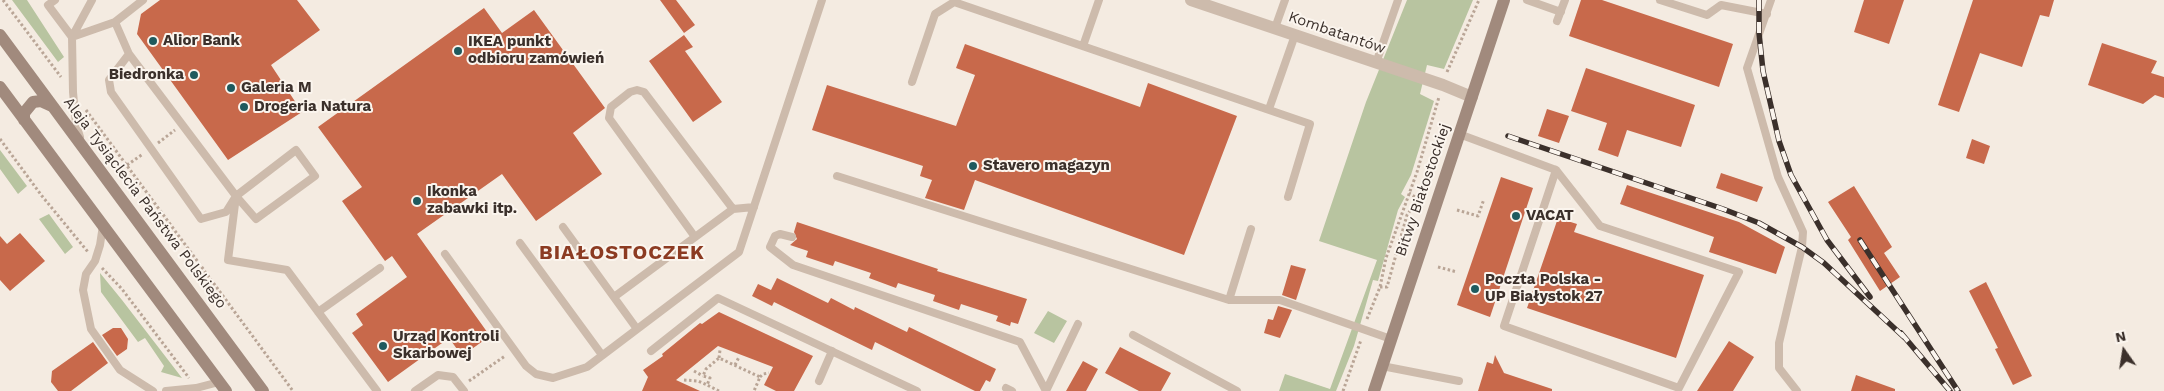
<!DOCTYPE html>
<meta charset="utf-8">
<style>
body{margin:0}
#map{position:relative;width:2164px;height:391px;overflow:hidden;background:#f4ebe1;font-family:"Work Sans",sans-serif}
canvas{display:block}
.north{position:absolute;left:2099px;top:326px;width:50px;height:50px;-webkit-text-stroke:4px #fbf5ee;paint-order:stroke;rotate:347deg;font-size:14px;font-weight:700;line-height:20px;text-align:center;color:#3b302b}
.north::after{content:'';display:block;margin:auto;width:18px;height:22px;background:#3b302b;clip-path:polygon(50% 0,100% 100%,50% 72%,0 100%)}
</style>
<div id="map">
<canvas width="2164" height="391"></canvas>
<div class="north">N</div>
</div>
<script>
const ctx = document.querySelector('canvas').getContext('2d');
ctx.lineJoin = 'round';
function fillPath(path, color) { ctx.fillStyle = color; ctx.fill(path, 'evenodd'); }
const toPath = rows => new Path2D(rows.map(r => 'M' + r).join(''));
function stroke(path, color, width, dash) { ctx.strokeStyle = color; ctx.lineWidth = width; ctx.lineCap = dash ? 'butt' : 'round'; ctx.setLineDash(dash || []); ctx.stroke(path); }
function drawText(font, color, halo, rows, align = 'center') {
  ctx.font = font + ' "Work Sans",sans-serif'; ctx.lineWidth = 4; ctx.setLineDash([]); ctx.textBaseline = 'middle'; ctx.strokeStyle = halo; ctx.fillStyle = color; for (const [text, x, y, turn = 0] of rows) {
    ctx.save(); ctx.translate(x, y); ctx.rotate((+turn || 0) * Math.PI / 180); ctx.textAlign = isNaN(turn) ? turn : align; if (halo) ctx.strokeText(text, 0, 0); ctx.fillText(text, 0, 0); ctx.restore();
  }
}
fillPath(toPath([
 [12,0,27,0,64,57,58,62],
 [1407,0,1473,0,1444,69,1427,65,1420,94,1434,101,1411,175,1401,194,1405,197,1398,210,1378,281,1373,280,1354,346,1336,391,1279,391,1285,374,1330,389,1377,260,1319,241,1366,102],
 [0,150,27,186,18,194,0,169],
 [49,214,73,247,65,254,39,219],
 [100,273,122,300,182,378,161,372,164,366,145,338,138,342,101,292],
 [1048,311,1067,321,1054,343,1034,333]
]), '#b8c4a0');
fillPath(toPath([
 [160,0,297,0,320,30,271,65,302,112,228,160,137,34,141,14],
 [660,0,676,0,695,25,684,33],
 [1581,0,1602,0,1733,44,1719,87,1569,36],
 [1864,0,1904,0,1889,44,1854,32],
 [1973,0,2054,0,2049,17,2040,15,2022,67,1980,53,1959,112,1938,105],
 [484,8,502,33,534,10,605,108,573,133,602,174,536,221,502,174,417,234,490,336,462,356,449,338,388,382,352,333,363,325,356,314,407,277,392,256,385,261,342,201,362,187,318,127],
 [684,35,693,47,685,51,722,102,693,122,649,61],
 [2102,43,2157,61,2151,73,2164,77,2164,98,2155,95,2143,104,2088,85],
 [965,44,1140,107,1148,83,1237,116,1184,255,975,180,964,210,925,198,932,180,920,176,923,166,812,130,827,85,956,126,975,75,956,68],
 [1586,68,1695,105,1681,147,1627,130,1618,157,1598,150,1607,123,1571,111],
 [1547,109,1569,116,1559,143,1538,136],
 [1972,139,1990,146,1984,164,1966,158],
 [1721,173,1763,187,1757,202,1716,188],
 [1501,177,1533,188,1490,317,1457,305],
 [1627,185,1739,222,1785,247,1776,274,1709,252,1714,237,1620,204],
 [1854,186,1892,247,1884,253,1900,277,1880,291,1848,240,1851,237,1828,202],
 [1558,218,1577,224,1574,232,1704,275,1676,358,1527,308],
 [797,222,938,269,937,271,1027,299,1018,324,1011,322,1010,326,996,321,998,316,961,304,959,310,933,301,935,295,898,283,896,288,869,278,871,273,835,261,833,266,806,257,808,251,790,245,797,239,794,232],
 [20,233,45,261,10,291,0,280,0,236,7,244],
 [1291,265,1306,269,1296,300,1282,295],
 [777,278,828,303,831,298,854,310,855,307,907,332,909,327,996,369,990,382,986,380,980,391,975,391,875,342,872,350,774,302,772,306,752,296,758,284,771,290],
 [1986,282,2032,376,2013,385,1995,349,1998,348,1969,291],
 [1278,306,1292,310,1280,338,1264,333,1268,319,1273,320],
 [719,312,813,356,794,391,776,391,764,385,773,367,718,346,676,380,700,391,642,391,648,377,643,370,663,356,662,354,700,323,702,324],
 [113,328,121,328,128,339,127,349,117,356,102,335],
 [1729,341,1754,357,1733,391,1697,391],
 [93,342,108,363,71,391,58,391,51,382,52,371],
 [1120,347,1171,373,1161,391,1139,391,1105,373],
 [1495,355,1504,373,1552,389,1552,391,1478,391,1487,362,1493,364],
 [1083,361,1098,369,1086,391,1066,391],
 [1856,375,1895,389,1895,391,1851,391]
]), '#c8694b');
stroke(toPath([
 [3,0,61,77],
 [1447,72,1479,0],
 [86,110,293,391],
 [0,139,42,196,88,252],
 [158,143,175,130],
 [127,165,143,154],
 [1457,210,1478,216,1484,199],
 [1438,267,1457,272],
 [102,268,122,289,189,378],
 [1380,287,1387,287,1407,215,1418,199,1409,193],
 [1367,319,1380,287,1386,258,1417,172,1439,97],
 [719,358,720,350],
 [735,365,739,357],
 [694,371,703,376],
 [760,377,763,374,769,373],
 [684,380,698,381,707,385],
 [469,381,505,356],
 [719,391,707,385,710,378,703,376,706,369,719,358,760,377,754,391],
 [1343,391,1361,340]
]), '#b9a596', 3, [2.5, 2.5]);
stroke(toPath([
 [55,0,48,5,72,37],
 [1527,0,1561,12],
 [1660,0,1707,15,1721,5,1767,14],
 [1771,0,1747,68,1778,177,1803,232,1802,247,1779,343,1779,368,1797,391],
 [1557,21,1565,0],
 [1275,28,1285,0],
 [72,37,115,22],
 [1083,46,1099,0],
 [129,54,109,80,111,92,201,219,226,212,236,196,129,54,115,22,143,0],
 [1376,63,1398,0],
 [912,82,935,14,954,2,1310,124,1288,197],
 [1269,109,1295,35],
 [1459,134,1556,170,1504,326,1679,388,1739,272,1600,226,1556,170],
 [80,137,76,124,73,92,72,37,92,0],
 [837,176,1229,300,1280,300,1391,339],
 [236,196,256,219,315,176,296,150,236,196,228,260,287,270,377,391],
 [103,225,100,245,95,261,86,274,83,290,91,329,120,370,153,391],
 [563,227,637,329],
 [695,237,609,118,611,107,630,92,637,90,644,92,733,209],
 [792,237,780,234,775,236,770,247,793,265,1020,342,1046,391],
 [520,243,602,355],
 [445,254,526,366,536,374,553,378,587,367,739,252,822,0],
 [614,297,733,209,754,207],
 [1229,300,1251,229],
 [318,312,380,268],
 [1133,335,1237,391],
 [651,351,718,298,917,391],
 [1382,366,1459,381],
 [819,381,832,351],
 [1006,388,1012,391],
 [166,391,196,388,219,382],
 [415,391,438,375,453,377,464,391],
 [1046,391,1078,324]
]), '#cdbbac', 8);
stroke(toPath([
 [1191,0,1443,85,1472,97]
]), '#cdbbac', 12);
stroke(toPath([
 [0,35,263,391],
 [0,87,226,391],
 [24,120,24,113,33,102,41,101,52,106],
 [1374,391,1504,0]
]), '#a18a7d', 12);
const rail = toPath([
 [1759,0,1759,33,1763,71,1779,141,1791,175,1827,240,1870,297],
 [1508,136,1723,209,1759,223,1802,247,1824,263,1905,338],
 [1860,240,1958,391],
 [1901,333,1950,391]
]);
stroke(rail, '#3b302b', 5.5);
stroke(rail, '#fbf5ee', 4, [11]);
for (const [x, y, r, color] of [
 [153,41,5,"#1f5a5e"],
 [458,51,5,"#1f5a5e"],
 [194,75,5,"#1f5a5e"],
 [231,88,5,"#1f5a5e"],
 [244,107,5,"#1f5a5e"],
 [973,166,5,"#1f5a5e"],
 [417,201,5,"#1f5a5e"],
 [1516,216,5,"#1f5a5e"],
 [1475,289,5,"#1f5a5e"],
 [383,346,5,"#1f5a5e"]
]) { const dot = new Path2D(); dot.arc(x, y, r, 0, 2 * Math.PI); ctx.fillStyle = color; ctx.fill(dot); stroke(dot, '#fbf5ee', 2); }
drawText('15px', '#3b302b', '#fbf5ee', [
 ["Kombatantów",1337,33,19],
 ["Bitwy Białostockiej",1423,190,-71],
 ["Aleja Tysiąclecia Państwa Polskiego",145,203,53]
]);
drawText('bold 15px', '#3b302b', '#fbf5ee', [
 ["Alior Bank",163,41],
 ["IKEA punkt",468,42],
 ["odbioru zamówień",468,59],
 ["Biedronka",184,75,"right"],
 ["Galeria M",241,88],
 ["Drogeria Natura",254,107],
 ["Stavero magazyn",983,166],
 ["Ikonka",427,192],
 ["zabawki itp.",427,209],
 ["VACAT",1526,216],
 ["Poczta Polska -",1485,280],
 ["UP Białystok 27",1485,297],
 ["Urząd Kontroli",393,337],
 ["Skarbowej",393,354]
], 'left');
ctx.letterSpacing = '1px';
drawText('bold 20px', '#8c3b22', '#fbf5ee', [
 ["BIAŁOSTOCZEK",622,253]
]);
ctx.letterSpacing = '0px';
</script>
